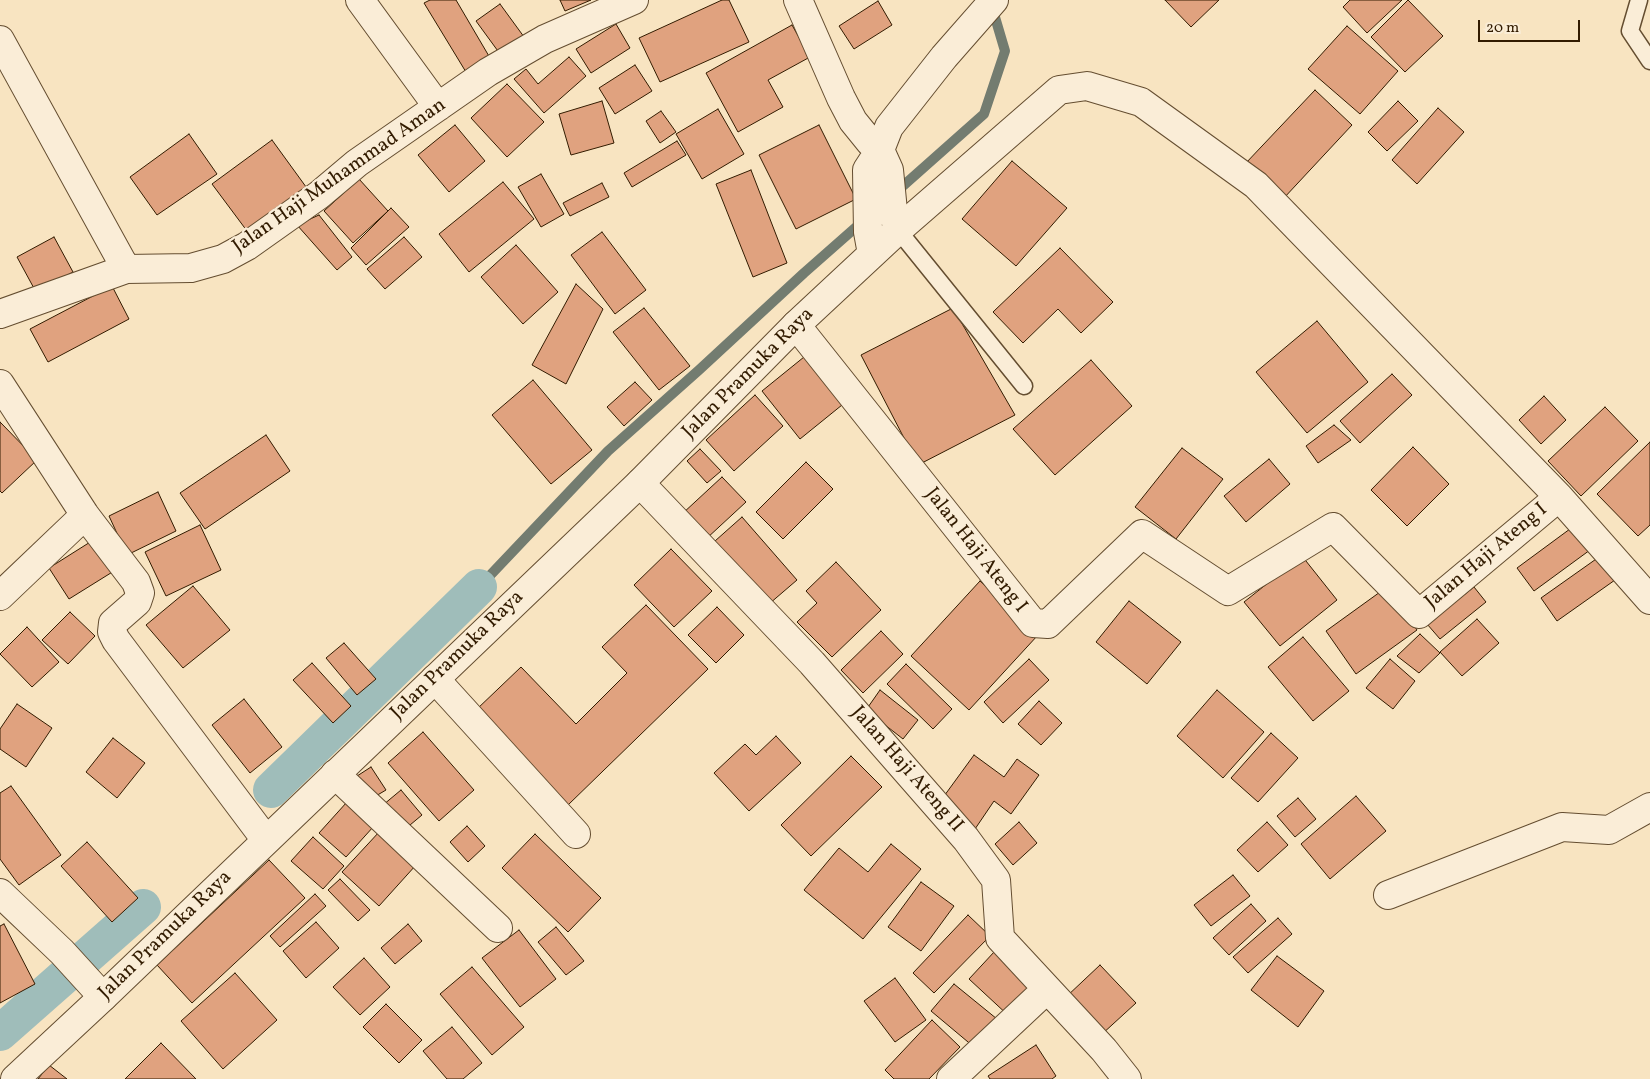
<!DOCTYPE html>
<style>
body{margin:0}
#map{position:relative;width:1650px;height:1079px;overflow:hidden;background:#f8e4c1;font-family:Vollkorn,serif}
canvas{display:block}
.scale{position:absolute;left:1478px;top:20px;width:102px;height:22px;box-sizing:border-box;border:2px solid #321b00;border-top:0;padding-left:6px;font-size:15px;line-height:18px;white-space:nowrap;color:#321b00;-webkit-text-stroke:4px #faedd7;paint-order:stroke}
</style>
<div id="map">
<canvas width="1650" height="1079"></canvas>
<div class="scale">20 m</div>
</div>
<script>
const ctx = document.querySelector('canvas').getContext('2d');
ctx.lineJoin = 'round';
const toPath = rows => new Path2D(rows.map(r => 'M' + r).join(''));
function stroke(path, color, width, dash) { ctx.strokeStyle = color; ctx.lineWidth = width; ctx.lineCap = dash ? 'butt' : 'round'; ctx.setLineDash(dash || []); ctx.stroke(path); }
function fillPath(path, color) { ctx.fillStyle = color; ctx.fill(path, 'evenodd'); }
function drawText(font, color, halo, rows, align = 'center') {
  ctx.font = font + ' Vollkorn,serif'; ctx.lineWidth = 4.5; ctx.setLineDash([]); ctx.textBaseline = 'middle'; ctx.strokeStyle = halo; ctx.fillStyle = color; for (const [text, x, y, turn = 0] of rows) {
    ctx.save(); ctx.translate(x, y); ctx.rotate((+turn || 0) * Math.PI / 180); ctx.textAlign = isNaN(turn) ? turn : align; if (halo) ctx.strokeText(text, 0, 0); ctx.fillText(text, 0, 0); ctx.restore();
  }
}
stroke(toPath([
 [895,193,984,114,1005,51,992,7],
 [479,587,608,451,699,370,804,273,863,221]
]), '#737c70', 10);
stroke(toPath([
 [271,790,479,587],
 [0,1033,143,907]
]), '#9fbdba', 36);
const building = toPath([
 [430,0,456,0,493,63,469,77,424,3,430,0],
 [560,0,591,0,565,11,560,0],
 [722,0,729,0,749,42,660,82,639,38,722,0],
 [1165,0,1219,0,1191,27,1165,0],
 [1350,0,1402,0,1367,33,1343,7,1350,0],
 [1408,0,1443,36,1405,72,1371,37,1408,0],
 [878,1,892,25,854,49,839,26,878,1],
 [500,4,527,41,503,58,476,21,500,4],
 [616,24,630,48,591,73,576,49,616,24],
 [792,25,810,57,768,80,783,107,738,132,706,73,792,25],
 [1347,26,1398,71,1360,114,1308,69,1347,26],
 [569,57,586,76,544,113,514,79,526,69,538,84,569,57],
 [635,65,652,91,615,114,599,88,635,65],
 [507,84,544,122,507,157,471,118,507,84],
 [1315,90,1352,125,1283,199,1245,164,1315,90],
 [602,101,614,143,571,155,559,114,602,101],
 [1398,101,1418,121,1387,151,1368,132,1398,101],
 [1438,108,1464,132,1417,184,1392,160,1438,108],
 [718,109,744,154,702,179,676,134,718,109],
 [661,111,676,132,660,143,646,121,661,111],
 [455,125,485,161,449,192,418,155,455,125],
 [819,125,856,199,796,229,759,155,819,125],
 [189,134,217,174,157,215,130,177,189,134],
 [272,140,309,191,250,235,212,184,272,140],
 [677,141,686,155,632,187,624,173,677,141],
 [1012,161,1067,208,1016,266,962,219,1012,161],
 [751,170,787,263,753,277,716,184,751,170],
 [541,174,564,214,541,227,518,187,541,174],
 [359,179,388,211,353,243,324,211,359,179],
 [503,182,534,219,469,272,439,234,503,182],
 [602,183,609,197,570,216,563,203,602,183],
 [391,208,409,227,366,265,351,248,391,208],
 [319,215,352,257,337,270,297,225,319,215],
 [602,232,646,290,615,314,571,255,602,232],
 [54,237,73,272,36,292,17,257,54,237],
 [404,237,422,257,385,289,367,269,404,237],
 [516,245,558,292,523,324,481,277,516,245],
 [1060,248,1113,302,1081,333,1058,309,1023,343,993,312,1060,248],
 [576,284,603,309,566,384,532,365,576,284],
 [112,286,129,319,48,362,30,329,112,286],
 [644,308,690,366,659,390,613,332,644,308],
 [953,308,1015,415,918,465,861,355,953,308],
 [1317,321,1368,382,1307,433,1256,372,1317,321],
 [804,357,842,405,800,439,762,391,804,357],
 [1091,360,1132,406,1055,475,1013,429,1091,360],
 [1392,374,1412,395,1360,443,1340,421,1392,374],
 [533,380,592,450,551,484,492,415,533,380],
 [635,382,652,400,624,426,607,407,635,382],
 [755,395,783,426,734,471,706,440,755,395],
 [1544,396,1566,420,1541,444,1519,420,1544,396],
 [1605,407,1638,441,1581,496,1548,461,1605,407],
 [0,422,37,460,2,493,0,491,0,422],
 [1334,425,1351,440,1318,463,1306,446,1334,425],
 [266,435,290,471,205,529,180,493,266,435],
 [1650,442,1650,525,1638,536,1597,494,1650,442],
 [1413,447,1449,484,1407,526,1371,490,1413,447],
 [1182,448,1223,479,1176,539,1135,507,1182,448],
 [700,449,721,471,707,483,687,461,700,449],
 [1269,459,1290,484,1246,522,1224,496,1269,459],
 [806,462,833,489,783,539,756,512,806,462],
 [722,477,746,502,706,539,682,514,722,477],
 [158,492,176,531,127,555,109,516,158,492],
 [742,517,797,580,769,604,715,541,742,517],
 [200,525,221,570,166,596,145,552,200,525],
 [1574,526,1590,550,1534,591,1517,568,1574,526],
 [95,539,114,571,69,599,49,568,95,539],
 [671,549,712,591,674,627,634,585,671,549],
 [1302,556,1337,600,1280,646,1244,602,1302,556],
 [1599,557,1615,580,1557,621,1541,598,1599,557],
 [836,562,881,610,832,657,797,622,817,603,806,591,836,562],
 [980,581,1038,635,969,710,911,656,980,581],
 [193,586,230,630,183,668,146,625,193,586],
 [1387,587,1417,630,1356,674,1326,631,1387,587],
 [1474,587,1486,602,1440,639,1427,624,1474,587],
 [1129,601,1181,642,1147,684,1096,642,1129,601],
 [646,605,708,669,568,805,476,710,521,667,576,724,627,673,602,647,646,605],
 [717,607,744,635,716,663,688,635,717,607],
 [70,612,95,636,68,664,42,640,70,612],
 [1477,619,1499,643,1462,676,1440,652,1477,619],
 [27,627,59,662,32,687,0,654,27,627],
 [881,631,903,654,863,693,841,670,881,631],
 [1420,634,1440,653,1419,673,1397,656,1420,634],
 [1303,637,1349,691,1313,721,1268,667,1303,637],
 [344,643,376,679,357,695,326,658,344,643],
 [1029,659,1049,680,1003,723,984,702,1029,659],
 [1390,659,1415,681,1393,709,1366,688,1390,659],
 [312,663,351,706,333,723,293,680,312,663],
 [906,664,952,709,933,729,887,684,906,664],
 [880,690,918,720,903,739,866,710,880,690],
 [1217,690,1264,732,1223,778,1177,736,1217,690],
 [244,699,282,747,250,773,212,725,244,699],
 [1039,701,1062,723,1041,745,1018,724,1039,701],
 [17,704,52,728,26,767,0,749,0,729,17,704],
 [423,732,474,790,439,821,388,763,423,732],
 [1271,733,1298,758,1258,802,1231,778,1271,733],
 [776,736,801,763,749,811,714,773,745,744,756,755,776,736],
 [113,738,145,763,117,798,86,772,113,738],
 [974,755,1004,777,1017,759,1039,775,1011,814,994,801,975,829,939,803,974,755],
 [851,756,882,787,811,856,781,825,851,756],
 [371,767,386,790,369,800,354,778,371,767],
 [11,786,61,855,19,885,0,859,0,793,11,786],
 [401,790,422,815,404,830,383,805,401,790],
 [1356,796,1386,831,1330,879,1301,844,1356,796],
 [1298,798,1316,819,1295,837,1277,816,1298,798],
 [347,802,374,826,346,857,319,833,347,802],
 [1019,822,1037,843,1013,865,995,844,1019,822],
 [1267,822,1288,845,1258,872,1237,850,1267,822],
 [467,826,485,846,468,862,450,842,467,826],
 [380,831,416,865,379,906,342,872,380,831],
 [535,834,601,898,568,932,502,868,535,834],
 [313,837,344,866,323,889,291,861,313,837],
 [87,842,138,898,112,922,61,866,87,842],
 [891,844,921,869,863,939,804,890,839,848,868,872,891,844],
 [269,860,305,898,192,1003,157,965,269,860],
 [1233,875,1250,896,1211,926,1194,905,1233,875],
 [340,879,370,910,358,921,328,890,340,879],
 [921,882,954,906,921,951,888,927,921,882],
 [315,894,326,906,280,947,270,936,315,894],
 [1251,904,1266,921,1229,955,1213,938,1251,904],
 [968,915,990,936,934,993,913,973,968,915],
 [1278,918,1292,934,1248,973,1233,957,1278,918],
 [316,922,339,948,306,978,283,951,316,922],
 [4,924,35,984,0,1003,0,926,4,924],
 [408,924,422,941,395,964,381,948,408,924],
 [556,927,584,961,566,975,538,942,556,927],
 [519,930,556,979,520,1007,482,958,519,930],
 [995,951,1036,990,1010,1017,969,979,995,951],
 [1277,956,1324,991,1298,1027,1251,990,1277,956],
 [364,958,390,987,360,1015,333,987,364,958],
 [1100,965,1136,1003,1101,1035,1066,997,1100,965],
 [472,967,524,1027,492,1055,440,994,472,967],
 [235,973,277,1020,223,1069,181,1021,235,973],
 [895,978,926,1020,895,1042,864,1001,895,978],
 [954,984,997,1019,974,1047,931,1011,954,984],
 [386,1004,422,1040,399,1063,363,1027,386,1004],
 [932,1020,960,1047,929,1079,894,1079,885,1070,932,1020],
 [452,1027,482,1063,463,1079,447,1079,423,1051,452,1027],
 [161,1043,196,1079,125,1079,161,1043],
 [1036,1045,1056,1076,1052,1079,990,1079,988,1076,1036,1045],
 [49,1065,67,1079,38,1079,49,1065]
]);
fillPath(building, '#e0a27f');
stroke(building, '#321b00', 1);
const service = toPath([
 [1639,0,1630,31,1650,61],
 [898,230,1024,386]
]);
const minor = toPath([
 [360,0,438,107],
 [0,40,126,269],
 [898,230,1059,90,1087,86,1141,102,1256,185,1559,497,1650,600],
 [0,314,126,269,191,268,223,259,247,246,319,195,357,163,488,72,545,39,634,0],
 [796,325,1033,623,1048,624,1142,534,1228,591,1333,527,1419,614,1559,497],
 [0,384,85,515,136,582,140,593,137,602,113,623,112,632,116,640,266,840],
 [640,483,812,663,966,839,996,880,1000,938,1104,1050,1127,1079],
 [0,596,85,515],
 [435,679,576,834],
 [335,774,498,928],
 [0,893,62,952,103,997],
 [1388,895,1562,827,1609,830,1650,807],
 [951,1079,1047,989]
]);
const tertiary = toPath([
 [872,254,868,232,867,170,880,150,889,127,944,57,994,0],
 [15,1079,103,997,640,483,796,325,898,230,893,211,889,170,880,150,870,142,853,121,841,98,798,0]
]);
stroke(service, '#644d30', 19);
stroke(minor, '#644d30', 30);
stroke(tertiary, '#644d30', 30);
stroke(service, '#faedd7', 16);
stroke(minor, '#faedd7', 28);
stroke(tertiary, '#faedd7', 28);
drawText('20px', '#321b00', '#faedd7', [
 ["Jalan Haji Muhammad Aman",340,177,-35],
 ["Jalan Pramuka Raya",749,374,-45],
 ["Jalan Haji Ateng I",975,551,52],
 ["Jalan Haji Ateng I",1487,557,-40],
 ["Jalan Pramuka Raya",458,656,-44],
 ["Jalan Haji Ateng II",906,770,49],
 ["Jalan Pramuka Raya",166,936,-44]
]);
</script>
